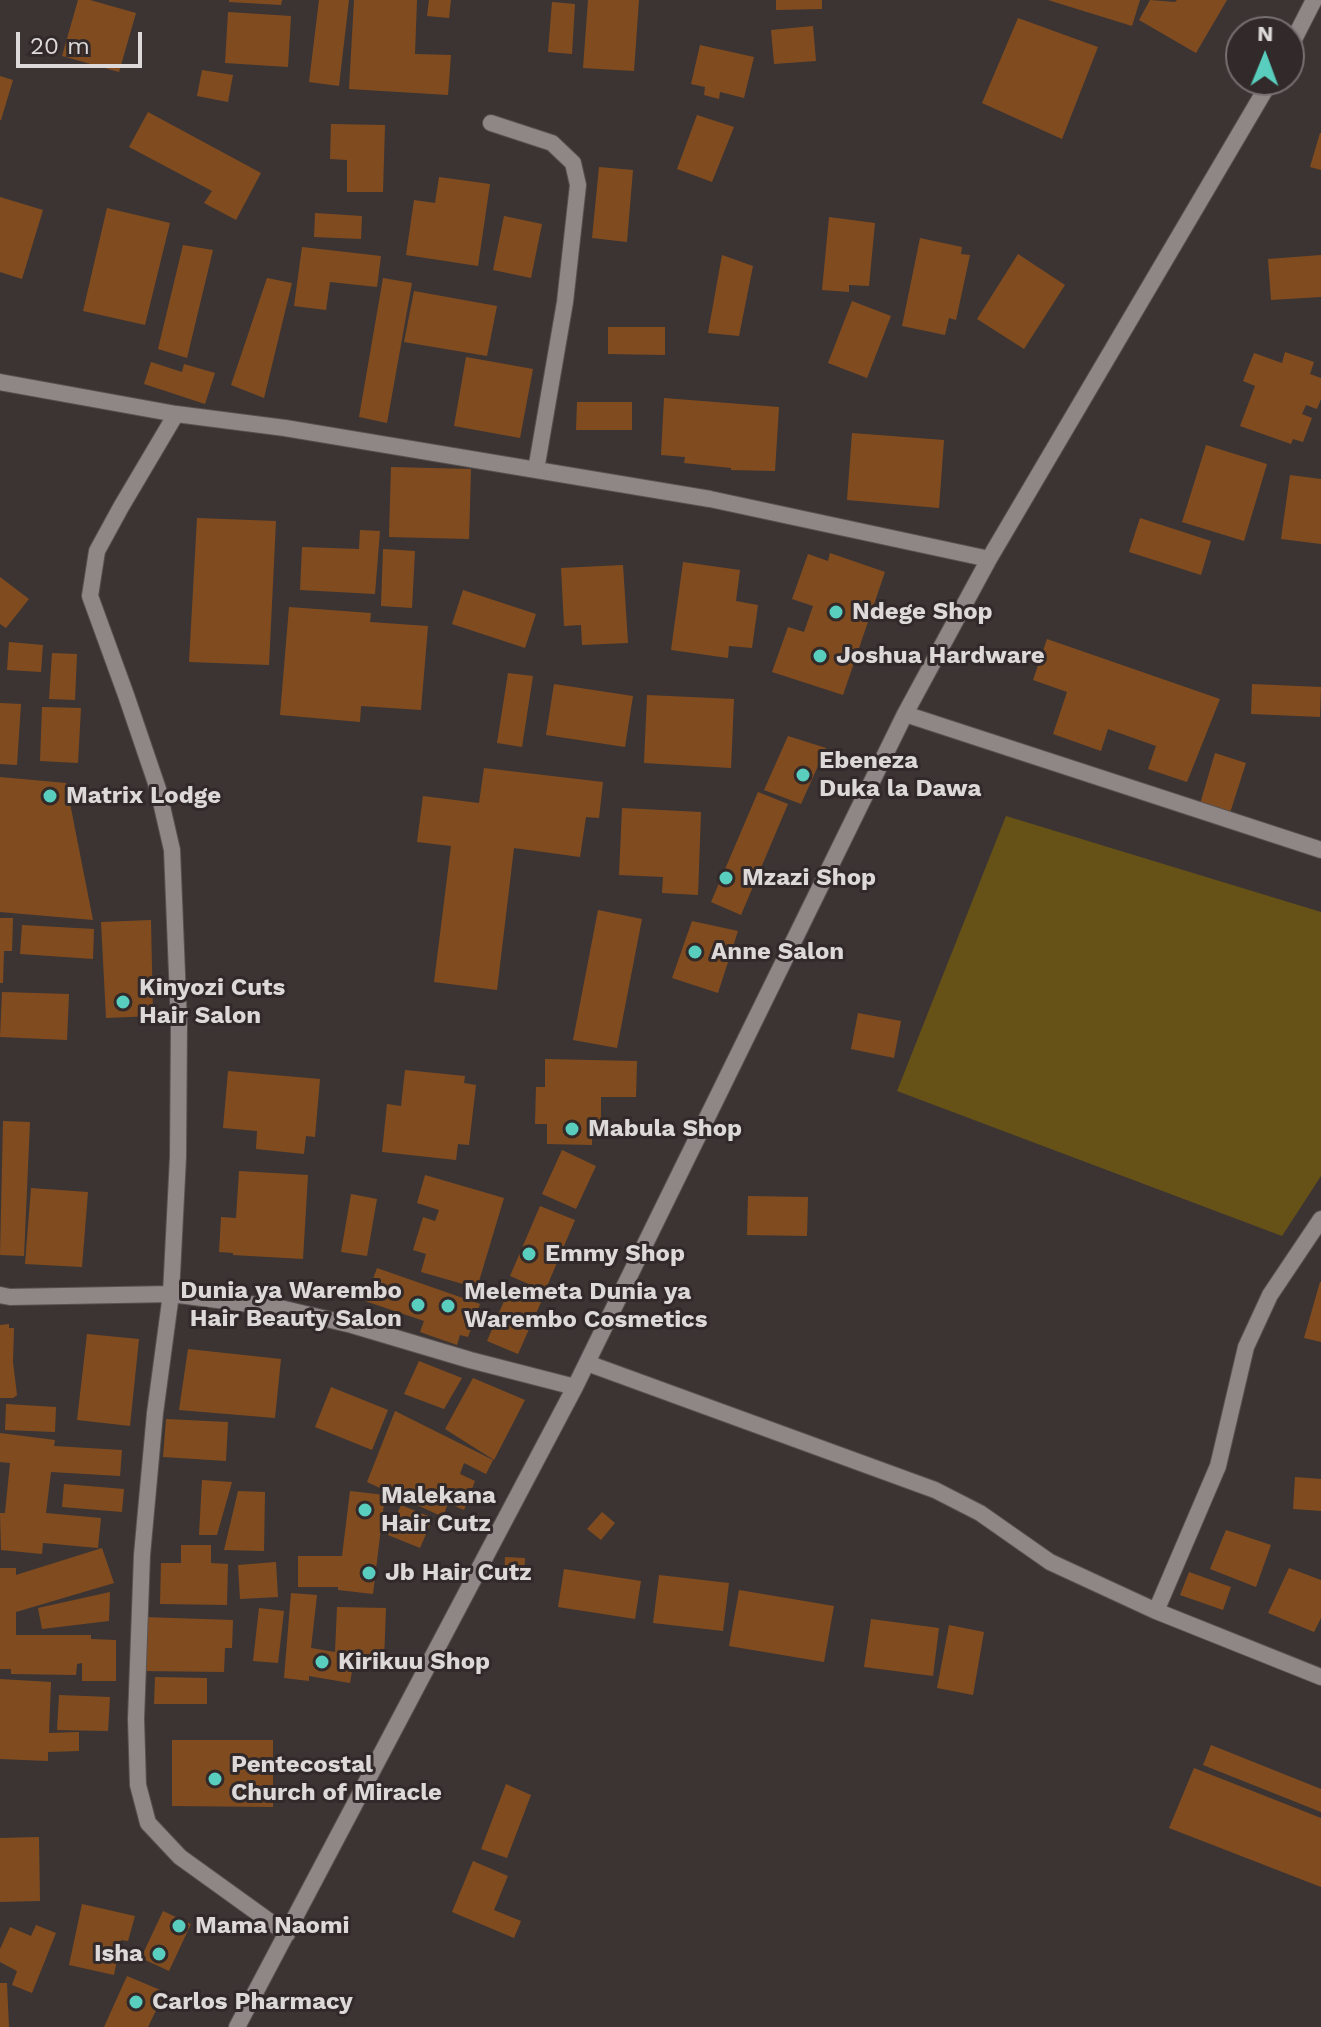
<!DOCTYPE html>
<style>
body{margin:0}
#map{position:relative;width:1321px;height:2027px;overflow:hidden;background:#3c3433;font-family:"Work Sans",sans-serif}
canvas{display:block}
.north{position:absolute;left:1225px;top:16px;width:80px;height:80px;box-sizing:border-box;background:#322a2a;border:2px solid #767070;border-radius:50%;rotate:1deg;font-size:22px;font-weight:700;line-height:32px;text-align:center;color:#ddd9d8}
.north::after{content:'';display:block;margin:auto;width:28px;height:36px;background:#59cebe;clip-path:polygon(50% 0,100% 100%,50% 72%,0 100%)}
.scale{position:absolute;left:16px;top:32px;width:126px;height:36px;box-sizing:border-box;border:4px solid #ddd9d8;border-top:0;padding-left:10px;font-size:24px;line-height:28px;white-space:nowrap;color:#ddd9d8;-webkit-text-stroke:6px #322a2a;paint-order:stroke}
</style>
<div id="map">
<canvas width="1321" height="2027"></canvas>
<div class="north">N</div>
<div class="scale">20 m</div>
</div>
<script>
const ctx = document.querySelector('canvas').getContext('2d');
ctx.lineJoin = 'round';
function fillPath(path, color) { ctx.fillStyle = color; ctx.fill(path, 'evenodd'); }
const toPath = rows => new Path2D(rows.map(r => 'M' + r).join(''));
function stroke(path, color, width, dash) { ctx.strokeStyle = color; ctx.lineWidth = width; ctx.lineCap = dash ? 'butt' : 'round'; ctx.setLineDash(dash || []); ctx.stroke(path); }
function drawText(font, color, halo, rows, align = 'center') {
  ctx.font = font + ' "Work Sans",sans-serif'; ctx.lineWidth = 6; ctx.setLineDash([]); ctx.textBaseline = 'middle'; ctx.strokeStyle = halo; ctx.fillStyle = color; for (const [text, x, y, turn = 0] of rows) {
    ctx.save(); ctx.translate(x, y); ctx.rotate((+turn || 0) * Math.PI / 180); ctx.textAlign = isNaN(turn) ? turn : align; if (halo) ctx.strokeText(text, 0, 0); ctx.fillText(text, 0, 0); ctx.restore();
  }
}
fillPath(toPath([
 [1006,816,1321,912,1321,1176,1282,1236,897,1091]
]), '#665217');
fillPath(toPath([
 [78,0,90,0,136,13,119,72,62,56],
 [229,0,282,0,281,5,229,2],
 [319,0,349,0,339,86,309,82],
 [354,0,417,0,415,54,451,55,448,95,349,89],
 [429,0,451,0,449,18,427,16],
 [588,0,639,0,634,71,583,68],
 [776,0,822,0,822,9,776,10],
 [1048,0,1140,0,1132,26],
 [1150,0,1175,2,1177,0,1227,0,1196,53,1139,20],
 [552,2,575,4,572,54,548,52],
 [228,12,291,16,288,67,225,63],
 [1018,18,1098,47,1062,139,982,103],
 [813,26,816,61,774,64,771,30],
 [700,45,754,57,744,98,720,92,719,99,704,95,705,87,691,84],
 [202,70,233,75,228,102,197,96],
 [0,76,13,80,1,120,0,120],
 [148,112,261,173,236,220,204,203,212,191,129,147],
 [697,115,734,127,712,182,677,169],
 [331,124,385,125,383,192,347,192,347,160,330,159],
 [1320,133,1321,133,1321,170,1310,167],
 [599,167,633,170,627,242,592,238],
 [439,177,490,184,478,266,406,255,414,200,435,203],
 [0,197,43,210,22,279,0,272],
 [107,208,170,223,145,325,83,311],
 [315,213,362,216,361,239,314,237],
 [504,216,542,224,531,278,493,270],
 [829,217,875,223,869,286,849,285,849,292,822,290],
 [920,238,962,247,961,254,970,255,956,320,949,318,945,335,902,326],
 [183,245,213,250,187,358,158,349],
 [302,247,381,256,377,287,330,282,326,310,294,306],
 [1018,254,1065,285,1024,349,977,319],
 [722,255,753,266,739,336,708,333],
 [1321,255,1321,297,1271,300,1268,259],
 [267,278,292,283,264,398,231,385],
 [383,278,412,283,387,423,359,417],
 [414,291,497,306,487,356,404,342],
 [852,301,891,316,867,378,828,363],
 [608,327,665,327,665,355,608,354],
 [1285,352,1314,362,1310,374,1321,378,1321,399,1317,409,1306,405,1302,414,1312,418,1303,442,1293,439,1291,444,1240,426,1255,386,1243,381,1254,353,1282,363],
 [466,357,533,369,520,438,454,426],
 [151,362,182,372,184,364,215,373,205,404,144,384],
 [664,398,779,407,775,471,731,470,731,468,684,463,685,457,661,455],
 [577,402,632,402,632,430,576,430],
 [852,433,944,440,939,508,847,500],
 [1206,445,1267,464,1244,541,1182,522],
 [391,467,471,469,469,539,389,537],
 [1290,475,1321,479,1321,544,1281,539],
 [197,518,276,521,269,665,189,662],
 [1140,518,1211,541,1201,575,1129,552],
 [360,530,380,531,375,594,300,590,302,547,359,549],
 [383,549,415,551,412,608,381,606],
 [830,553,885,572,843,695,772,672,788,627,804,632,813,606,792,599,808,554,828,561],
 [683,562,740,570,736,601,758,605,752,648,729,646,728,658,671,650],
 [623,565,628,643,582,645,581,625,564,626,561,568],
 [0,577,29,599,6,628,0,624],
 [463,590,536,614,525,648,452,624],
 [289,607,371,613,370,622,428,626,421,710,361,706,360,722,280,715],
 [1047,639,1220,699,1187,782,1148,769,1156,746,1108,729,1101,751,1053,734,1067,692,1033,680],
 [9,642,43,645,41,672,7,670],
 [52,653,77,654,75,700,49,699],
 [508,673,533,676,522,747,497,743],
 [554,684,633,696,625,747,546,735],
 [1252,684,1321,687,1320,717,1251,714],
 [647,695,734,699,731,768,644,763],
 [0,703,21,704,17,765,0,764],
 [42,707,81,708,78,763,40,761],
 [788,736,826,748,801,804,764,790],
 [1215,753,1246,763,1230,813,1200,804],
 [484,768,603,782,599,818,586,817,580,857,514,848,497,990,434,982,451,846,417,842,423,796,479,803],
 [0,777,66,783,93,920,0,912],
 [758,792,788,804,741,915,711,902],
 [622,808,701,812,698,895,662,893,663,877,619,875],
 [598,910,642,919,617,1048,573,1040],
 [0,918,13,918,12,951,4,951,3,983,0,983],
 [151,920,153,1016,106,1018,101,922],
 [692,921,738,931,718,993,672,978],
 [22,925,94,929,93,959,20,954],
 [2,992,69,994,67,1040,0,1037],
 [858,1013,901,1021,894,1058,851,1049],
 [545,1059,637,1061,636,1097,601,1097,601,1124,592,1124,592,1145,547,1144,547,1124,535,1124,536,1087,545,1087],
 [405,1070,465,1076,464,1083,476,1085,469,1145,458,1144,456,1160,382,1152,387,1104,401,1106],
 [228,1071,320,1079,315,1137,306,1136,304,1154,256,1149,257,1131,223,1128],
 [3,1121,30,1122,24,1256,0,1255],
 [562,1150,596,1166,576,1209,542,1194],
 [239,1171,308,1175,303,1259,233,1255,233,1253,219,1252,221,1217,236,1218],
 [425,1175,504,1198,477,1288,421,1272,426,1254,413,1250,423,1217,435,1221,439,1210,417,1203],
 [31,1188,88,1192,82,1267,25,1264],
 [351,1194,377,1199,367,1256,341,1252],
 [748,1196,808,1197,807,1236,747,1235],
 [540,1206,575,1220,545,1291,510,1276],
 [377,1268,480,1304,468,1337,460,1335,457,1345,420,1332,424,1321,365,1301],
 [1320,1282,1321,1282,1321,1342,1304,1338],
 [510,1287,542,1300,518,1354,487,1341],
 [9,1324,9,1328,14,1328,13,1362,17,1395,13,1398,0,1398,0,1325],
 [87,1334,139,1339,130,1426,77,1420],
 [188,1349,281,1359,275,1418,179,1410],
 [419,1361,462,1378,444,1409,404,1394],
 [473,1378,525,1400,494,1460,445,1429],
 [331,1387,388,1410,372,1450,315,1427],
 [6,1404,56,1407,55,1432,5,1430],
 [395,1411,493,1460,486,1474,464,1463,460,1474,475,1481,464,1510,448,1503,443,1517,367,1482],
 [166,1419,228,1422,226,1461,163,1457],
 [0,1433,55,1440,54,1446,122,1450,120,1476,51,1472,46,1513,101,1518,98,1548,43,1543,42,1554,1,1550,0,1513,5,1513,10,1463,0,1462],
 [1295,1477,1321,1479,1321,1511,1293,1509],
 [202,1480,232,1482,217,1535,199,1535],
 [64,1484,124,1489,122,1512,62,1507],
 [238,1491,265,1492,264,1551,224,1550],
 [350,1491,385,1495,373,1594,338,1590,338,1587,298,1587,298,1556,342,1556],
 [401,1505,433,1518,420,1548,388,1535],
 [602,1512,615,1523,601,1540,587,1529],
 [1226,1530,1271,1545,1256,1587,1210,1569],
 [181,1545,211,1545,211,1563,228,1564,227,1605,160,1604,161,1563,181,1563],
 [102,1548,114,1583,16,1612,16,1635,91,1635,91,1639,116,1640,116,1681,82,1681,82,1663,77,1664,76,1675,11,1674,11,1669,0,1669,0,1568,16,1568,16,1575,19,1574],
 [505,1557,525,1558,524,1582,504,1581],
 [276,1562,278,1597,240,1599,238,1565],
 [1289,1568,1321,1580,1321,1618,1314,1632,1268,1613],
 [564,1569,641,1581,635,1619,558,1607],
 [1189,1572,1231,1587,1223,1610,1180,1595],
 [659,1575,729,1583,723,1631,653,1623],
 [739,1590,834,1606,824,1662,729,1646],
 [110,1592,109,1621,42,1629,38,1608],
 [291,1593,317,1595,311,1648,335,1652,337,1607,386,1608,384,1660,354,1659,350,1683,309,1676,309,1681,284,1678],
 [259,1608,284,1611,278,1663,253,1661],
 [143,1617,233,1620,232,1648,225,1648,224,1672,142,1671],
 [871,1619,939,1628,933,1676,864,1667],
 [949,1625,984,1632,973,1695,937,1688],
 [155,1677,207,1678,207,1704,154,1704],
 [0,1679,51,1682,49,1733,79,1732,79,1751,48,1752,48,1761,0,1759],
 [59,1695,110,1697,108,1731,57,1730],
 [172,1740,273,1740,273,1807,172,1806],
 [1211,1745,1321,1789,1321,1812,1203,1765],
 [1194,1768,1321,1818,1321,1887,1169,1828],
 [506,1784,531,1795,507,1858,481,1849],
 [39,1837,40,1901,0,1902,0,1838],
 [473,1861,508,1876,494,1910,521,1921,514,1938,452,1912],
 [82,1904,135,1916,128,1941,121,1940,114,1975,69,1965],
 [163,1911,191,1924,169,1971,141,1958],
 [36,1925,56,1933,32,1993,12,1985,17,1971,0,1962,0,1949,10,1927,31,1936],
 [127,1976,165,1992,148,2027,104,2027],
 [0,1983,7,1983,9,2027,0,2027]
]), '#804c1f');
const minor = toPath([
 [1289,49,1314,0],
 [491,123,552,143,573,163,578,185,565,302,536,470],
 [0,382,176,414,285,428,710,499,989,559],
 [176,414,121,507,97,551,90,596,126,695,158,789,172,850,179,1023,178,1157,171,1294,155,1413,142,1555,136,1719,138,1785,148,1823,180,1857,287,1934],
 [905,714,1321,850],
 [0,1295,10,1297,171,1294,280,1308,352,1325,470,1360,575,1387],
 [587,1363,935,1490,980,1513,1050,1562,1156,1611,1321,1677],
 [1156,1611,1218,1466,1246,1347,1270,1295,1321,1219],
 [237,2027,575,1387,905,714,989,559,1271,80]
]);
stroke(minor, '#575150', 18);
stroke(minor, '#8f8785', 16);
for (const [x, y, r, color] of [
 [836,612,8,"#59cebe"],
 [820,656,8,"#59cebe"],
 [803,775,8,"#59cebe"],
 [50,796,8,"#59cebe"],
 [726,878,8,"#59cebe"],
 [695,952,8,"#59cebe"],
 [123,1002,8,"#59cebe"],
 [572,1129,8,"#59cebe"],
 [529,1254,8,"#59cebe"],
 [418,1305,8,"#59cebe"],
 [448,1306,8,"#59cebe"],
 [365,1510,8,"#59cebe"],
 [369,1573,8,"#59cebe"],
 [322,1662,8,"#59cebe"],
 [215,1779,8,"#59cebe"],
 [179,1926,8,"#59cebe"],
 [159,1954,8,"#59cebe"],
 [136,2002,8,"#59cebe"]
]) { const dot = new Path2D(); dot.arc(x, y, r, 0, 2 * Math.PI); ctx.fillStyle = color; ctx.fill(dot); stroke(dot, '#322a2a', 3); }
drawText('bold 24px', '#ddd9d8', '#322a2a', [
 ["Ndege Shop",852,612],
 ["Joshua Hardware",836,656],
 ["Ebeneza",819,761],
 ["Duka la Dawa",819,789],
 ["Matrix Lodge",66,796],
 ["Mzazi Shop",742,878],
 ["Anne Salon",711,952],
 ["Kinyozi Cuts",139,988],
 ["Hair Salon",139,1016],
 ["Mabula Shop",588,1129],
 ["Emmy Shop",545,1254],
 ["Dunia ya Warembo",402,1291,"right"],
 ["Hair Beauty Salon",402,1319,"right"],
 ["Melemeta Dunia ya",464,1292],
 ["Warembo Cosmetics",464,1320],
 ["Malekana",381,1496],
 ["Hair Cutz",381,1524],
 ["Jb Hair Cutz",385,1573],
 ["Kirikuu Shop",338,1662],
 ["Pentecostal",231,1765],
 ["Church of Miracle",231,1793],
 ["Mama Naomi",195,1926],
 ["Isha",143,1954,"right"],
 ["Carlos Pharmacy",152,2002]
], 'left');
</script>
